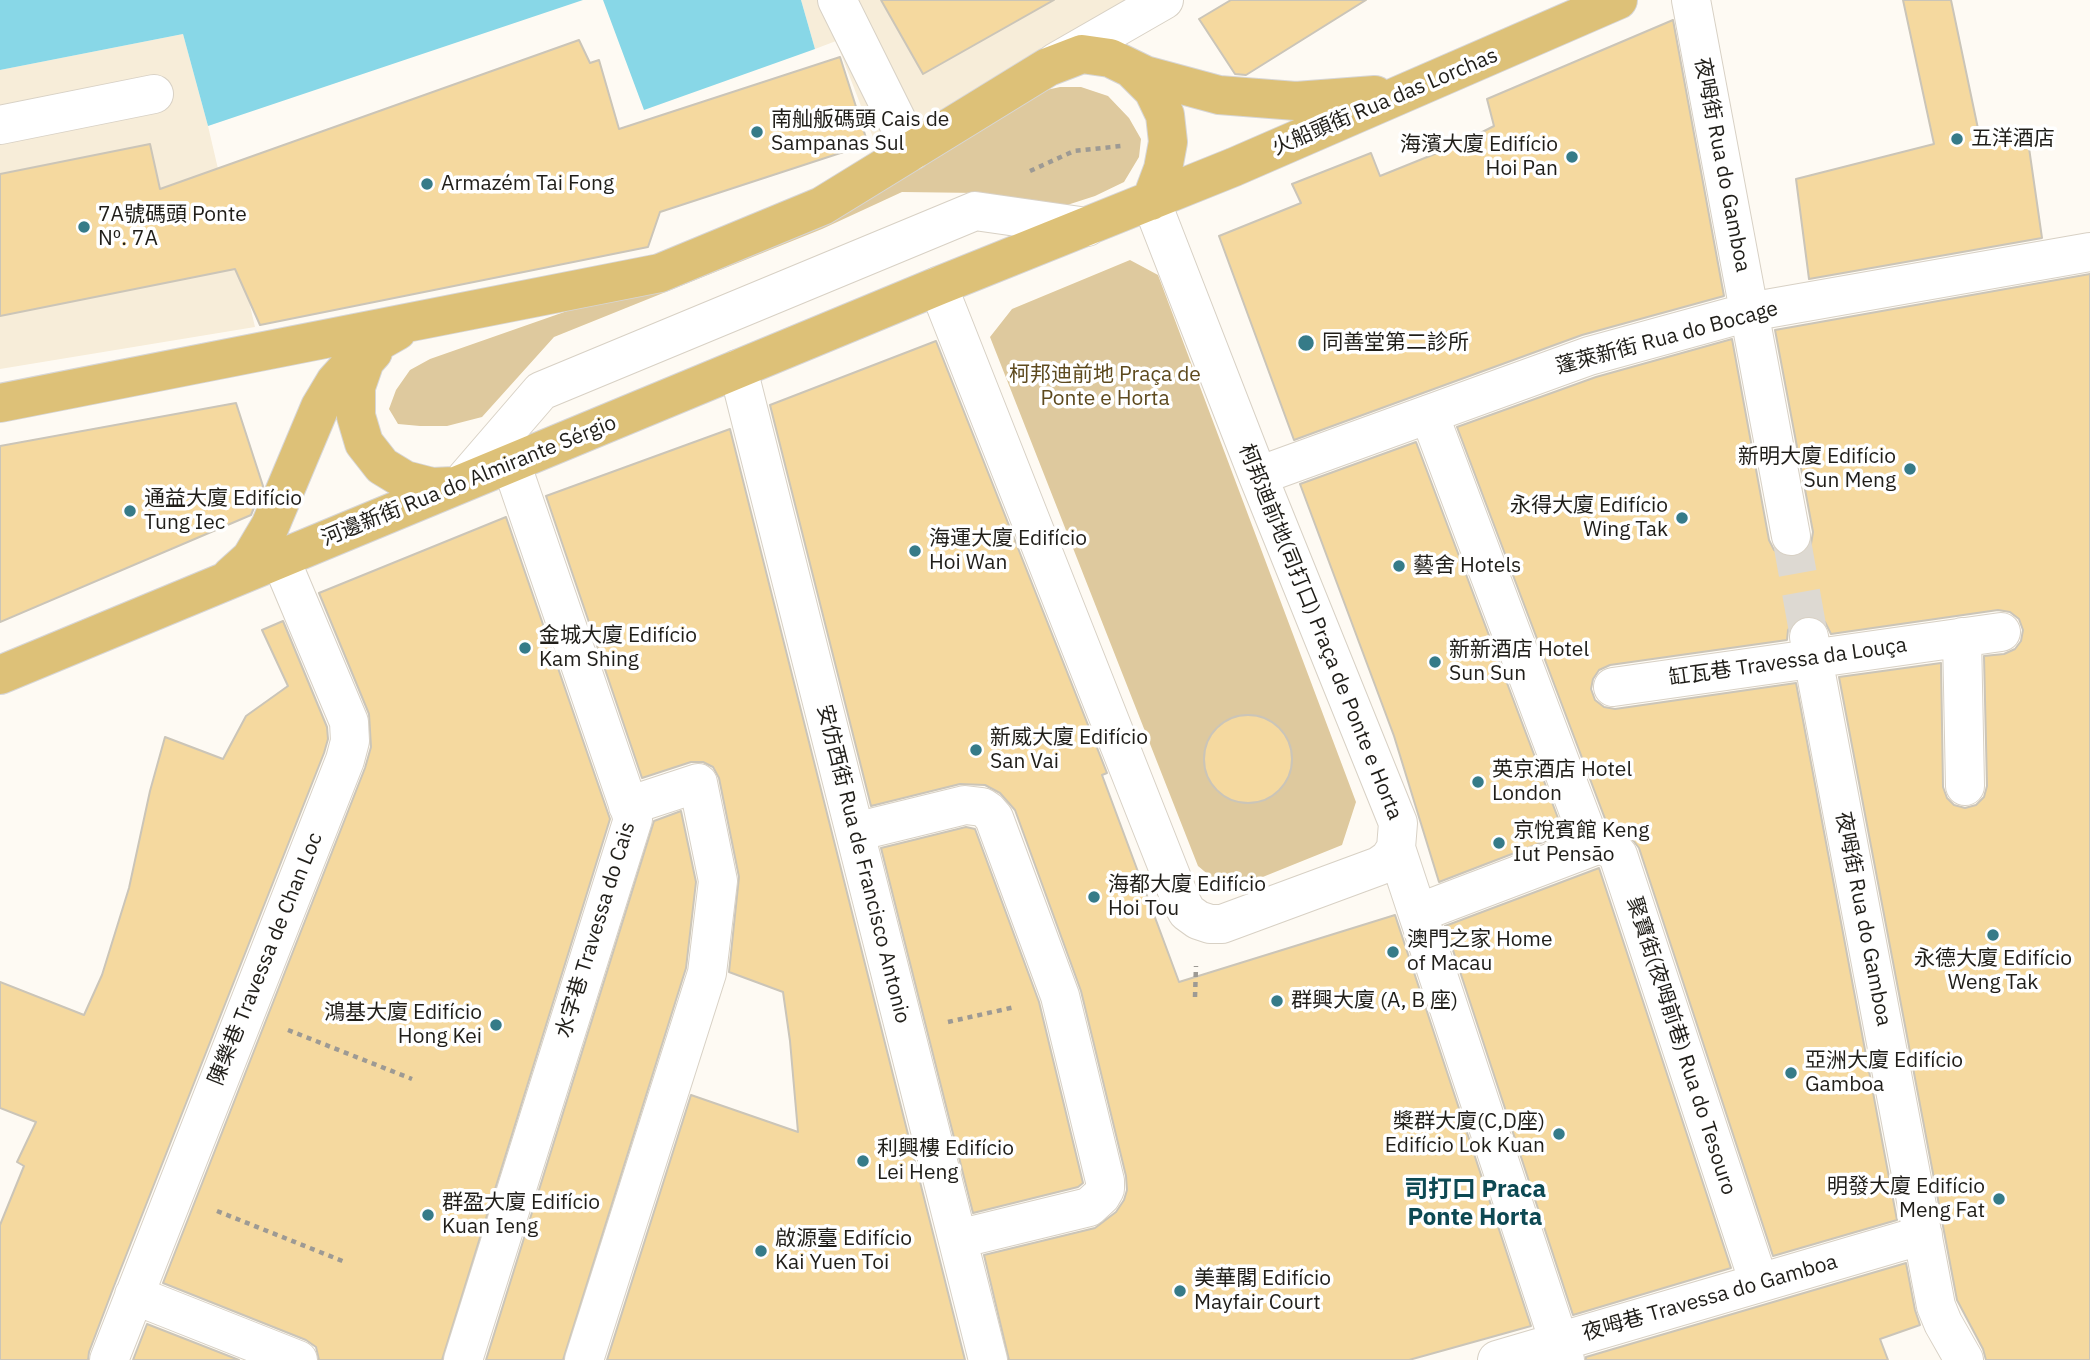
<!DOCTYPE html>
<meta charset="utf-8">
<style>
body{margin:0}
canvas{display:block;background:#fefaf3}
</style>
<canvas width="2090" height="1360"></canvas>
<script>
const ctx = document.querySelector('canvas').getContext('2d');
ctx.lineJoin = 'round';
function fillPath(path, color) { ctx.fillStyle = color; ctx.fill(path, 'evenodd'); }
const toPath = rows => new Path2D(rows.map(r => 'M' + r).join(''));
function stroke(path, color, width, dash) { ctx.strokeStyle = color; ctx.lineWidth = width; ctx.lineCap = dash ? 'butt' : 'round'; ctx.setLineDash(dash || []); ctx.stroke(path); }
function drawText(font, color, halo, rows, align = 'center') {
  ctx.font = font + ' "IBM Plex Sans","Noto Sans SC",sans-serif'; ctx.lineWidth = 7; ctx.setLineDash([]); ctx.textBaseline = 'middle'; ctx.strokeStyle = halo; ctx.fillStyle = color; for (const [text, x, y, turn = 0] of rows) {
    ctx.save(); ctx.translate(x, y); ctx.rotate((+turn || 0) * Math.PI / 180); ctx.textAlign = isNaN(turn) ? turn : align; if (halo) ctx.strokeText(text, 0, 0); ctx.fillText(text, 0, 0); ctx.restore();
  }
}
fillPath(toPath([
 [801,0,1134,0,879,153,836,41,815,49],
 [183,34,208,126,255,327,0,369,0,70]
]), '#f7edd9');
fillPath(toPath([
 [1060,87,1081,87,1108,96,1129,118,1141,139,1139,157,1124,182,1095,196,1064,206,979,193,902,192,822,229,554,337,482,417,447,426,420,426,398,424,389,409,396,390,410,370,430,359,710,261,1019,96],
 [1130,260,1158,275,1356,802,1342,845,1228,891,1198,866,990,337,1012,309]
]), '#dec99e');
fillPath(toPath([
 [0,0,583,0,208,126,183,34,0,70],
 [603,0,801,0,815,49,644,110]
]), '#88d7e7');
const building = toPath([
 [881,0,1054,0,923,74,881,0],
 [1231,0,1366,0,1246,75,1235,74,1199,19,1231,0],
 [1903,0,1951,0,1981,143,2027,134,2042,238,1809,279,1796,179,1934,144,1903,0],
 [1673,20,1724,296,1582,335,1294,440,1219,236,1301,203,1292,184,1371,153,1380,176,1457,145,1494,126,1487,99,1673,20],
 [579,40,590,63,599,60,619,129,840,57,868,144,660,212,648,247,260,325,235,269,0,316,0,174,150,144,160,189,579,40],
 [2090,274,2090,1360,1986,1360,1983,1349,1957,1300,1839,677,1941,663,1943,787,1947,798,1954,805,1965,808,1976,805,1984,797,1987,786,1984,656,2004,654,2015,649,2021,641,2023,630,2019,619,2010,612,1998,610,1831,634,1825,622,1816,616,1806,615,1794,621,1788,630,1787,640,1610,665,1599,670,1593,679,1591,689,1595,700,1604,707,1615,709,1796,683,1897,1220,1773,1256,1639,848,1629,835,1607,824,1457,427,1596,377,1732,339,1769,540,1774,550,1783,556,1796,557,1806,552,1811,544,1813,532,1775,330,2090,274],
 [936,341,1107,773,1102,775,1179,982,1395,915,1531,1326,1409,1360,1009,1360,984,1255,1095,1228,1116,1212,1124,1200,1127,1190,1126,1176,1081,991,1015,810,1000,793,985,785,960,784,871,806,770,405,936,341],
 [236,403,263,486,251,515,0,622,0,446,236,403],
 [730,429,965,1360,607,1360,691,1095,798,1132,790,1041,783,992,729,972,739,877,719,778,713,767,703,762,691,762,642,778,546,496,730,429],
 [1416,442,1564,834,1439,882,1394,736,1300,484,1416,442],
 [506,517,610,819,442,1360,319,1360,316,1347,306,1340,163,1283,365,768,371,747,369,714,319,593,506,517],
 [283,621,327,727,328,739,324,753,114,1286,89,1352,88,1360,0,1360,0,1225,24,1166,17,1162,36,1122,0,1108,0,982,84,1015,102,975,129,888,150,791,165,737,223,759,246,716,288,686,262,630,283,621],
 '1204 759a44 44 0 1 1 88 0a44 44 0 1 1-88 0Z',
 [681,811,696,882,686,968,563,1360,486,1360,654,821,681,811],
 [966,827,975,829,1039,1002,1083,1183,1078,1187,973,1213,881,848,966,827],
 [1599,868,1731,1268,1573,1315,1445,926,1599,868],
 [1906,1263,1915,1310,1920,1325,1880,1339,1888,1360,1586,1360,1586,1357,1906,1263],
 [147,1324,239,1360,133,1360,147,1324]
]);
fillPath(building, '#f5d99f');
stroke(building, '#cbc5b8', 2);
stroke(toPath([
 [1791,536,1809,637]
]), '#ddd9d2', 38, [38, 19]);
const minor = toPath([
 [837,0,912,151],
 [1691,0,1791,536],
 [1056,62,1164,0],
 [0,125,154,94],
 [938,286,1181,901,1187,912,1198,920,1210,924,1222,924,1379,866,1389,859,1396,848,1398,823,1258,476,1151,201],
 [738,369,988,1360],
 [1429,414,1592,847],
 [1258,476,1589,356,1749,312,2090,252],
 [466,478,541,391,975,211,1087,227],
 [1809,637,1936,1306,1943,1323,1964,1360],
 [1962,637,1965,786],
 [1613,687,2001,632],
 [855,832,965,805,982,807,988,811,994,818,1060,996,1105,1181,1105,1189,1101,1196,1089,1207,958,1239],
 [1396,848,1565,1360],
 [1418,913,1597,845,1603,845,1614,851,1618,855,1759,1283],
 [134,1295,298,1360],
 [109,1360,345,760,350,741,349,722,280,558],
 [463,1360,633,819,511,463],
 [584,1360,707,973,718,881,698,783,628,806],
 [1497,1360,1923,1235]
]);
const major = toPath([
 [1134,71,1153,90,1165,115,1168,142,1163,169,1151,201],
 [373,352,365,361,356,387,356,416,364,443,382,466,405,480,432,487,454,486],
 [0,403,660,273,822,206,1048,67,1082,54,1110,58,1145,75,1219,95,1296,101,1375,95],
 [231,576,251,558,270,526,320,407,335,382,354,361,376,343,397,331],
 [0,675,938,286,1234,167,1618,0]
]);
stroke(minor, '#d8d1c5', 40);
stroke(major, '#d7d6d6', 40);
stroke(toPath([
 [1030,171,1074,151,1121,146],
 [1195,997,1196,966],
 [948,1022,1015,1007],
 [288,1030,412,1079],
 [217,1211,345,1262]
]), '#9d9a94', 4.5, [5, 5]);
stroke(minor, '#fff', 38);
stroke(major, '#ddc178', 38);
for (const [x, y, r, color] of [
 [757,132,7,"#367b88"],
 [1957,139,7,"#367b88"],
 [1572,157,7,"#367b88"],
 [427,184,7,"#367b88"],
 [84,227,7,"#367b88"],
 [1306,343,9,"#367b88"],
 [1910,469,7,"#367b88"],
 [130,511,7,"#367b88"],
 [1682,518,7,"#367b88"],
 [915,551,7,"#367b88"],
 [1399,566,7,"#367b88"],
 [525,648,7,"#367b88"],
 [1435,662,7,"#367b88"],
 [976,750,7,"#367b88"],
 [1478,782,7,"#367b88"],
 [1499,843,7,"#367b88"],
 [1094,897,7,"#367b88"],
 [1993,935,7,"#367b88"],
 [1393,952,7,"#367b88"],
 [1277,1001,7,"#367b88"],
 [496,1025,7,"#367b88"],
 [1791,1073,7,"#367b88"],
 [1559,1134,7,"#367b88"],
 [863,1161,7,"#367b88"],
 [1999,1199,7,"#367b88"],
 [428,1215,7,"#367b88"],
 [761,1251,7,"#367b88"],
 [1180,1291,7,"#367b88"]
]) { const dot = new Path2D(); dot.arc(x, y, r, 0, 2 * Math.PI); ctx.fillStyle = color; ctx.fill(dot); stroke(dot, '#fff', 2.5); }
drawText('21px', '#201e19', '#fff', [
 ["火船頭街 Rua das Lorchas",1385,102,-23],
 ["夜呣街 Rua do Gamboa",1722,165,79],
 ["蓬萊新街 Rua do Bocage",1667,338,-15],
 ["河邊新街 Rua do Almirante Sérgio",469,481,-22],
 ["柯邦迪前地(司打口) Praça de Ponte e Horta",1320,632,68],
 ["缸瓦巷 Travessa da Louça",1788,662,-8],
 ["安仿西街 Rua de Francisco Antonio",863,864,76],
 ["夜呣街 Rua do Gamboa",1863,919,79],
 ["水字巷 Travessa do Cais",596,930,-73],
 ["陳樂巷 Travessa de Chan Loc",266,959,-68],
 ["聚寶街(夜呣前巷) Rua do Tesouro",1681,1046,72],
 ["夜呣巷 Travessa do Gamboa",1710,1298,-16]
]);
drawText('21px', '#201e19', '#fff', [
 ["南舢舨碼頭 Cais de",771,120],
 ["Sampanas Sul",771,144],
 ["五洋酒店",1971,139],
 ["海濱大廈 Edifício",1558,145,"right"],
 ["Hoi Pan",1558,169,"right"],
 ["Armazém Tai Fong",441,184],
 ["7A號碼頭 Ponte",98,215],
 ["Nº. 7A",98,239],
 ["同善堂第二診所",1322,343],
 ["新明大廈 Edifício",1896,457,"right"],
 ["Sun Meng",1896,481,"right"],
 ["通益大廈 Edifício",144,499],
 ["Tung Iec",144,523],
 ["永得大廈 Edifício",1668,506,"right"],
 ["Wing Tak",1668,530,"right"],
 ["海運大廈 Edifício",929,539],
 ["Hoi Wan",929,563],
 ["藝舍 Hotels",1413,566],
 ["金城大廈 Edifício",539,636],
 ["Kam Shing",539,660],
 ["新新酒店 Hotel",1449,650],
 ["Sun Sun",1449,674],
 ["新威大廈 Edifício",990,738],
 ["San Vai",990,762],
 ["英京酒店 Hotel",1492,770],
 ["London",1492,794],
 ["京悅賓館 Keng",1513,831],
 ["Iut Pensão",1513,855],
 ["海都大廈 Edifício",1108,885],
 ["Hoi Tou",1108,909],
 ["澳門之家 Home",1407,940],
 ["of Macau",1407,964],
 ["永德大廈 Edifício",1993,959,"center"],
 ["Weng Tak",1993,983,"center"],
 ["群興大廈 (A, B 座)",1291,1001],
 ["鴻基大廈 Edifício",482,1013,"right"],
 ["Hong Kei",482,1037,"right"],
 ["亞洲大廈 Edifício",1805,1061],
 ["Gamboa",1805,1085],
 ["槳群大廈(C,D座)",1545,1122,"right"],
 ["Edifício Lok Kuan",1545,1146,"right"],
 ["利興樓 Edifício",877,1149],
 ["Lei Heng",877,1173],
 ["明發大廈 Edifício",1985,1187,"right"],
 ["Meng Fat",1985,1211,"right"],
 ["群盈大廈 Edifício",442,1203],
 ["Kuan Ieng",442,1227],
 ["啟源臺 Edifício",775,1239],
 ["Kai Yuen Toi",775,1263],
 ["美華閣 Edifício",1194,1279],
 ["Mayfair Court",1194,1303]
], 'left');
drawText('21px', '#5e4a1e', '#fff', [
 ["柯邦迪前地 Praça de",1105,375],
 ["Ponte e Horta",1105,399]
]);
drawText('bold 24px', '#0d4953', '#fff', [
 ["司打口 Praca",1475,1190],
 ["Ponte Horta",1475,1218]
]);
</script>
